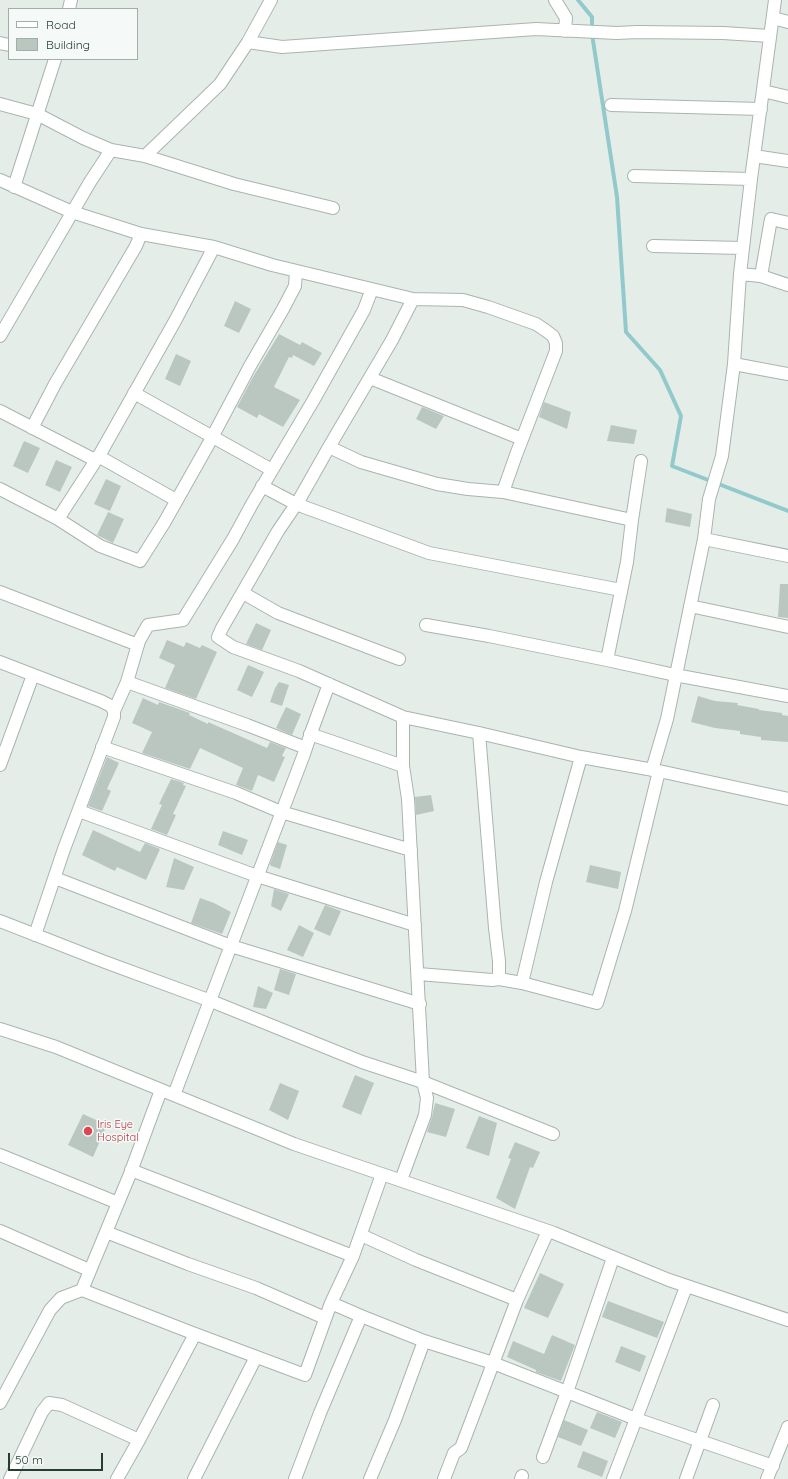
<!DOCTYPE html>
<style>
body{margin:0}
#map{position:relative;width:788px;height:1479px;overflow:hidden;background:#e5ede8;font-family:Quicksand,sans-serif}
canvas{display:block}
.legend{position:absolute;left:8px;top:8px;width:130px;height:52px;box-sizing:border-box;background:#f5f9f7;border:1px solid #a2aea9;margin:0;padding:5px 7px;list-style:none;font-size:12px;color:#253d34}
.legend li{display:flex;align-items:center;gap:8px;height:20px}
.legend b{width:20px;border:1px solid #a2aea9}
.scale{position:absolute;left:8px;top:1453px;width:95px;height:18px;box-sizing:border-box;border:2px solid #253d34;border-top:0;padding-left:5px;font-size:12px;line-height:14px;white-space:nowrap;color:#253d34;-webkit-text-stroke:3px #f5f9f7;paint-order:stroke}
</style>
<div id="map">
<canvas width="788" height="1479"></canvas>
<ul class="legend">
<li><b style="height:5px;background:#fff"></b>Road</li>
<li><b style="height:11px;background:#bac7c1"></b>Building</li>
</ul>
<div class="scale">50 m</div>
</div>
<script>
const ctx = document.querySelector('canvas').getContext('2d');
ctx.lineJoin = 'round';
const toPath = rows => new Path2D(rows.map(r => 'M' + r).join(''));
function stroke(path, color, width, dash) { ctx.strokeStyle = color; ctx.lineWidth = width; ctx.lineCap = dash ? 'butt' : 'round'; ctx.setLineDash(dash || []); ctx.stroke(path); }
function fillPath(path, color) { ctx.fillStyle = color; ctx.fill(path, 'evenodd'); }
function drawText(font, color, halo, rows, align = 'center') {
  ctx.font = font + ' Quicksand,sans-serif'; ctx.lineWidth = 3; ctx.setLineDash([]); ctx.textBaseline = 'middle'; ctx.strokeStyle = halo; ctx.fillStyle = color; for (const [text, x, y, turn = 0] of rows) {
    ctx.save(); ctx.translate(x, y); ctx.rotate((+turn || 0) * Math.PI / 180); ctx.textAlign = isNaN(turn) ? turn : align; if (halo) ctx.strokeText(text, 0, 0); ctx.fillText(text, 0, 0); ctx.restore();
  }
}
stroke(toPath([
 [578,0,592,17,592,34,617,197,626,332,660,370,681,416,672,466,788,511]
]), '#92cacc', 4);
fillPath(toPath([
 [235,301,251,309,239,333,224,326],
 [279,334,300,345,302,342,322,353,314,366,293,355,292,358,289,357,274,387,300,400,283,427,259,414,257,418,237,407,253,377],
 [176,354,191,361,180,386,165,379],
 [544,402,571,412,567,429,539,417],
 [422,407,444,416,436,429,416,419],
 [611,425,637,430,634,444,607,441],
 [24,441,40,448,28,473,13,466],
 [56,460,72,467,60,492,45,485],
 [106,479,121,486,110,511,94,504],
 [667,508,692,514,690,527,665,522],
 [108,512,124,519,113,543,97,535],
 [780,584,788,584,788,618,778,617],
 [256,623,271,630,262,650,246,644],
 [167,640,184,647,186,642,200,648,202,645,217,652,196,699,165,688,175,665,159,658],
 [248,665,264,672,252,697,237,690],
 [279,682,289,685,282,706,270,702,275,688],
 [698,696,715,701,738,703,737,705,759,709,759,710,782,713,782,715,788,716,788,742,761,740,761,737,740,734,740,731,715,728,691,722],
 [143,698,158,705,159,702,190,713,189,715,208,724,208,722,267,748,270,742,286,748,282,756,285,757,274,782,258,775,252,791,236,785,243,768,200,748,190,769,142,753,152,732,132,723],
 [286,707,301,714,292,735,276,728],
 [107,757,119,763,107,789,111,791,102,811,88,806],
 [171,779,184,783,183,785,186,786,173,814,176,815,167,835,151,829,162,805,159,804],
 [431,795,434,811,416,815,415,797],
 [93,830,140,852,145,843,160,849,146,880,117,867,115,871,82,855],
 [223,831,248,840,242,855,218,845],
 [278,842,287,845,280,869,271,866,270,864],
 [174,858,194,867,184,890,166,887],
 [590,865,621,872,618,889,586,882],
 [274,889,289,894,281,911,271,906],
 [200,898,214,903,231,912,222,934,191,923],
 [325,905,341,911,330,936,314,929],
 [299,925,314,933,303,957,287,950],
 [280,969,296,974,289,995,274,990],
 [258,986,273,993,266,1009,253,1007],
 [355,1075,374,1083,361,1115,342,1107],
 [280,1083,299,1091,288,1120,269,1110],
 [435,1103,455,1109,446,1137,427,1132,432,1117],
 [83,1114,107,1125,93,1157,68,1145],
 [479,1116,497,1123,489,1156,466,1148],
 [515,1142,540,1152,533,1168,530,1167,515,1209,496,1198,511,1159,508,1158],
 [540,1273,564,1284,548,1318,524,1308],
 [608,1301,664,1322,657,1338,602,1317],
 [552,1335,575,1345,561,1381,536,1372,536,1370,507,1357,513,1341,544,1354],
 [621,1346,646,1356,640,1372,615,1362],
 [597,1412,622,1422,615,1438,590,1428],
 [564,1420,588,1430,581,1446,558,1437],
 [583,1451,608,1461,602,1477,577,1467]
]), '#bac7c1');
const minor = toPath([
 [555,0,566,18,565,31],
 [69,9,71,0],
 [773,18,788,22],
 [248,42,282,47,536,29,617,33,637,32,723,33,770,36],
 [0,43,9,45],
 [763,91,788,97],
 [0,104,37,114,83,138,111,150,145,156,220,84,248,42,271,0],
 [611,105,761,109],
 [145,156,234,184,333,208],
 [754,156,788,161],
 [634,176,751,179],
 [0,180,72,212,141,234,214,247,272,265,413,299,463,300,488,307,536,324,545,330,553,336,556,343,556,351,516,455,503,492],
 [14,187,55,59],
 [653,246,743,248],
 [740,274,761,276,788,285],
 [761,276,771,219,788,223],
 [0,336,90,182,111,150],
 [734,364,788,374],
 [370,378,522,439],
 [134,393,272,470],
 [0,411,95,460],
 [32,428,55,384,136,246,141,234],
 [329,447,361,462,437,484,468,489,503,492,632,520,627,562,607,660],
 [98,456,176,500],
 [262,486,296,504,429,553,621,590],
 [0,489,58,519,100,546,140,561,164,523,208,445,250,366,283,309,295,286,296,271],
 [58,519,100,454,175,321,214,247],
 [632,520,641,461],
 [704,539,788,556],
 [0,592,138,645],
 [243,593,278,613,399,659],
 [690,606,788,627],
 [426,625,489,636,607,660,675,675,788,696],
 [0,662,101,701,111,706,114,711,114,717,64,849,35,935],
 [127,682,247,725,306,748],
 [114,711,127,682,139,641,148,625,183,620,233,539,252,504,313,401,364,310,372,289],
 [403,717,479,733,581,757,659,771,788,799],
 [310,734,403,766],
 [102,747,236,793,281,812,411,850],
 [0,765,33,675],
 [652,770,667,719,704,539,709,499,722,456,734,364,740,274,751,179,775,0],
 [79,811,257,876,415,925],
 [55,878,231,946,420,1004],
 [0,921,105,962,211,1001,362,1062,423,1082,553,1134],
 [419,974,492,980,499,979,499,961,495,928,479,733],
 [499,979,522,983,546,882,581,757],
 [522,983,597,1003,625,911,659,771],
 [0,1029,56,1047,294,1144,554,1233,669,1280,788,1320],
 [161,1090,130,1174,82,1290,190,1332,305,1375,331,1303,353,1256,382,1174],
 [174,1095,304,754,312,730,329,684],
 [0,1155,118,1203],
 [131,1170,353,1256],
 [401,1180,425,1115,427,1098,423,1082,408,799,403,766,403,717,299,671,233,647,218,637,222,628,278,531,299,500,329,447,392,340,413,299],
 [0,1231,89,1270],
 [106,1232,188,1264,256,1288,325,1318],
 [361,1235,416,1260,517,1300],
 [686,1287,636,1419,773,1466],
 [331,1303,361,1316,424,1341,493,1363,636,1419,613,1479],
 [0,1403,50,1310,61,1298,82,1290],
 [543,1457,567,1392,613,1258],
 [10,1479,42,1412,49,1403,62,1405,139,1440],
 [117,1479,139,1440,195,1334],
 [194,1479,256,1357],
 [295,1479,320,1413,361,1316],
 [370,1479,395,1420,424,1341],
 [444,1479,454,1453,461,1448,517,1300,548,1231],
 [521,1479,522,1476],
 [686,1479,713,1405],
 [767,1479,788,1427]
]);
stroke(minor, '#a8b5ae', 14);
stroke(minor, '#fff', 12);
for (const [x, y, r, color] of [
 [88,1131,5,"#e0444e"]
]) { const dot = new Path2D(); dot.arc(x, y, r, 0, 2 * Math.PI); ctx.fillStyle = color; ctx.fill(dot); stroke(dot, '#f5f9f7', 1.5); }
drawText('11px', '#be3a42', '#f5f9f7', [
 ["Iris Eye",97,1125],
 ["Hospital",97,1138]
], 'left');
</script>
